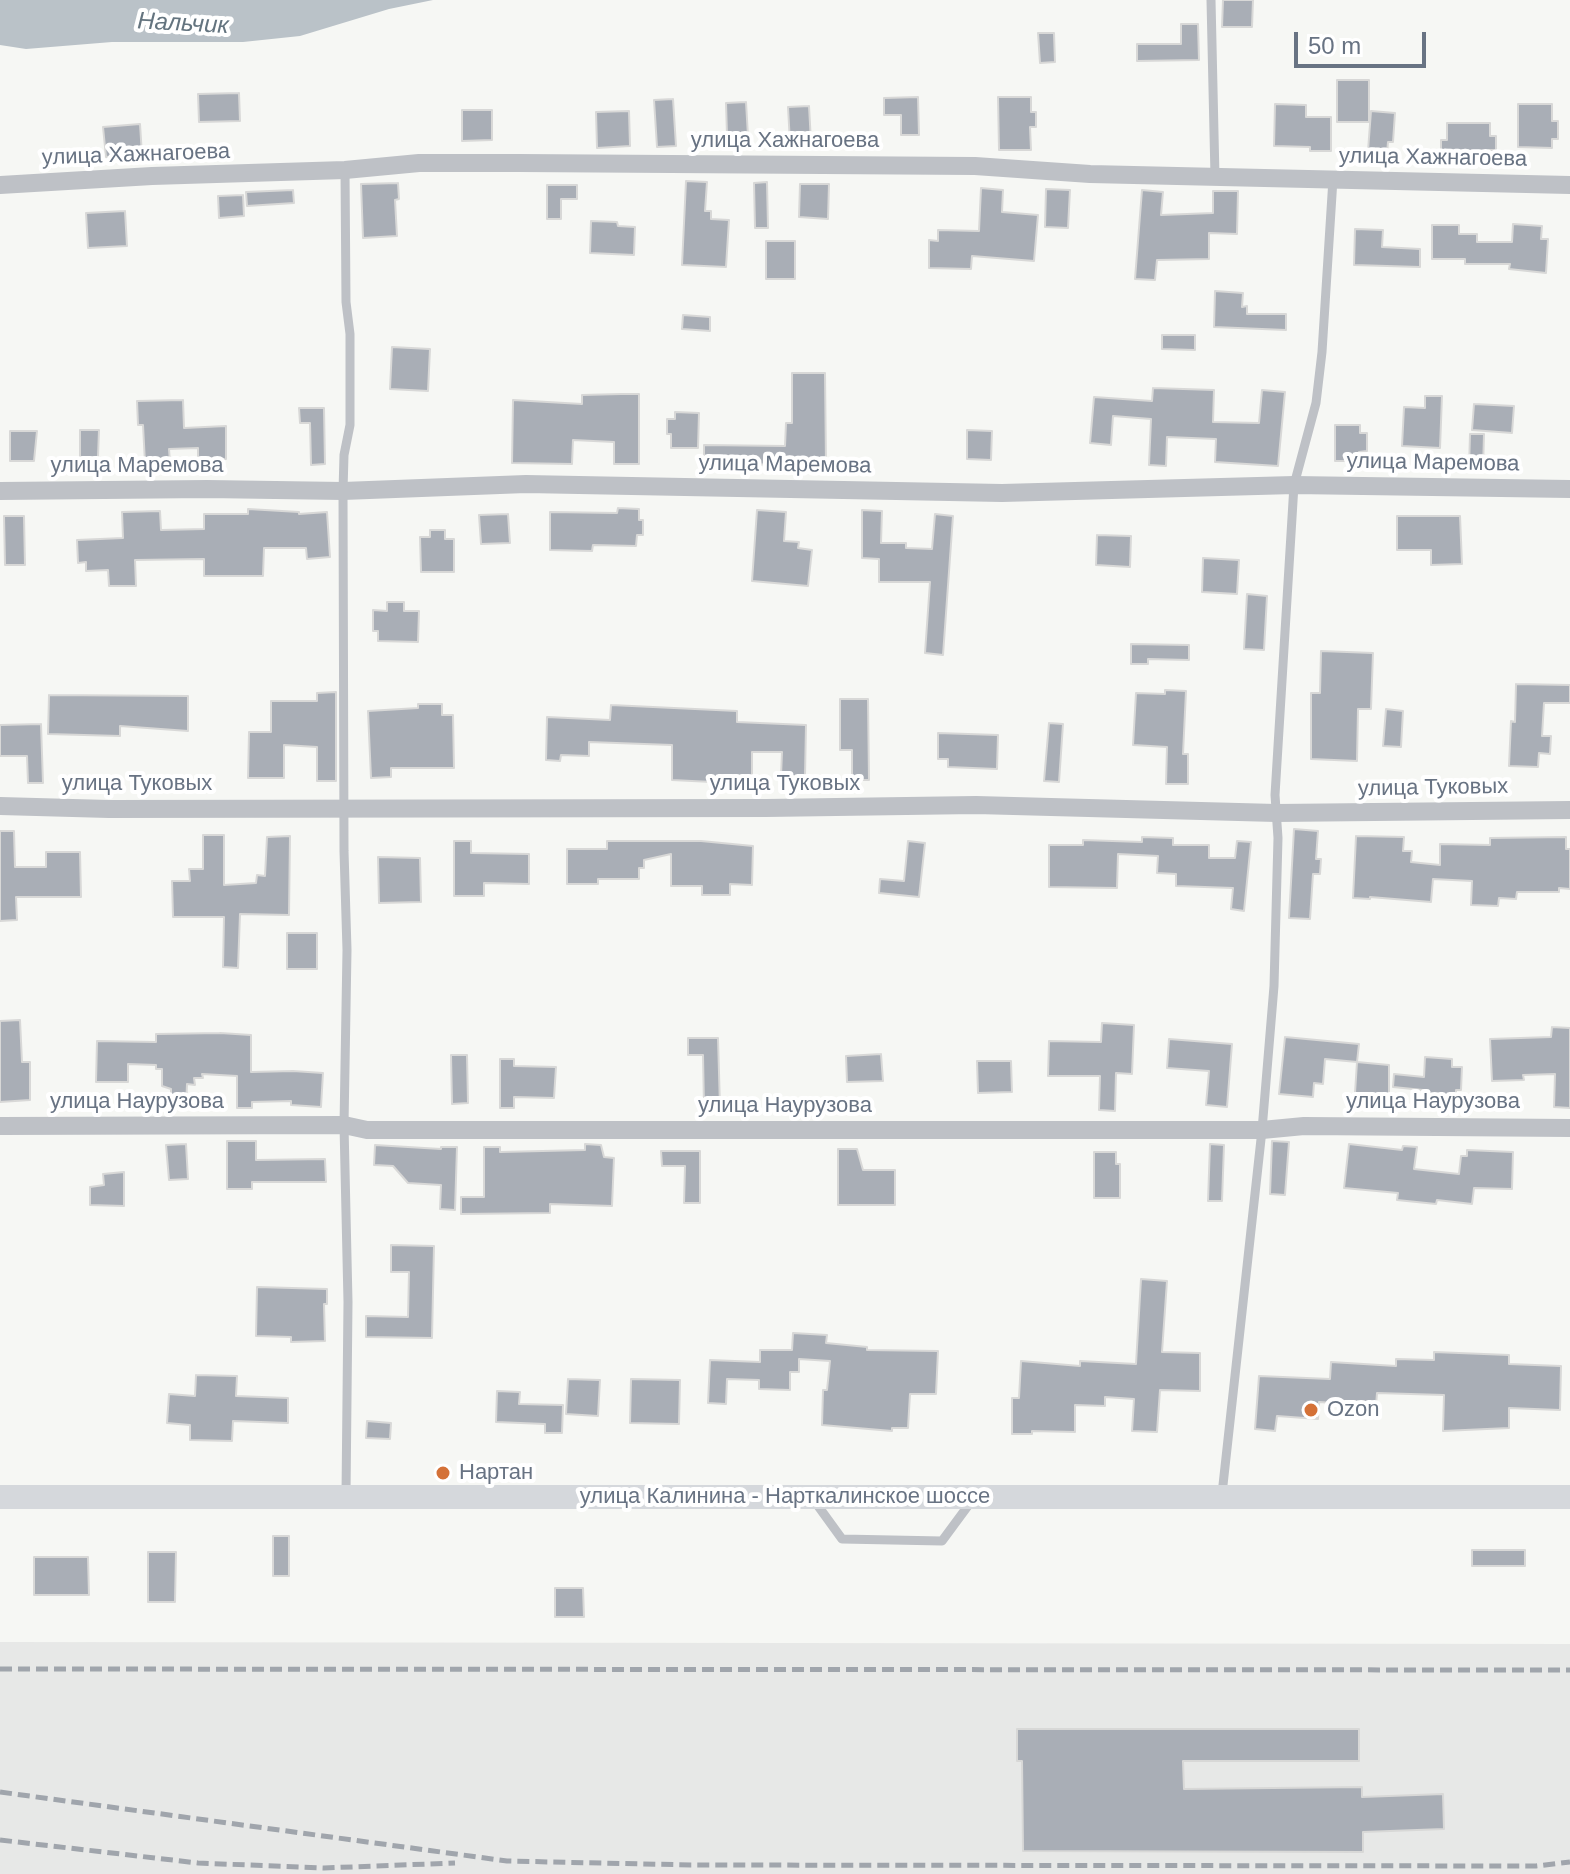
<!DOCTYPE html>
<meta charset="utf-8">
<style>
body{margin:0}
#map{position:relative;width:1570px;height:1874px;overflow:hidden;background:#f6f7f4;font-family:Helvetica,sans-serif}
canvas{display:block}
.scale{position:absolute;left:1294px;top:32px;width:132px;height:36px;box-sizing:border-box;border:4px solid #687383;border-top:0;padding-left:10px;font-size:24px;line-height:28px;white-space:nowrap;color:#687383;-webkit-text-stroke:6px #fff;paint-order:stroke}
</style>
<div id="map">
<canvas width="1570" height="1874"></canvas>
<div class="scale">50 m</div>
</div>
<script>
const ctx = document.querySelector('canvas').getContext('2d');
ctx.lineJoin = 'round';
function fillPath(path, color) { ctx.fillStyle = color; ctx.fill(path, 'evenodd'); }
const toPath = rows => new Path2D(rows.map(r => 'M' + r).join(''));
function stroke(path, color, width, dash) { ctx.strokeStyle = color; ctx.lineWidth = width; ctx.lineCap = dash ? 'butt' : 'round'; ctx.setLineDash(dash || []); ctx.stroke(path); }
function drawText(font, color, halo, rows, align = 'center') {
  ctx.font = font + ' Helvetica,sans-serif'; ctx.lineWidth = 8; ctx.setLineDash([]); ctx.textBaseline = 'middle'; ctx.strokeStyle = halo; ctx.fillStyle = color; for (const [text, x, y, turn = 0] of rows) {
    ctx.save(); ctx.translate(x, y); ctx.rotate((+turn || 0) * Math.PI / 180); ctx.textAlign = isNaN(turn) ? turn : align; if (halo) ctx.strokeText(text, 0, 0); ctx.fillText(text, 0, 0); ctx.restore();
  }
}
fillPath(toPath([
 [0,1642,1570,1644,1570,1874,0,1874]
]), '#e7e8e7');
fillPath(toPath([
 [0,0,433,0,389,9,300,36,243,42,112,42,26,49,0,45]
]), '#bac2c8');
const building = toPath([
 [1223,0,1253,0,1252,27,1222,27,1223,0],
 [1181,24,1198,24,1199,60,1137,61,1137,44,1181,44,1181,24],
 [1038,33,1054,33,1055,62,1040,63,1038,33],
 [1337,80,1369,80,1369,122,1337,122,1337,80],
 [239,93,240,121,199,122,198,94,239,93],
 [918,97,919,135,901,135,901,115,884,115,884,98,918,97],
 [998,97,1031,97,1031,112,1036,112,1036,127,1030,127,1031,150,999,150,998,97],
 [673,99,676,146,657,147,654,100,673,99],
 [746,102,748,136,727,135,726,103,746,102],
 [1275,104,1306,105,1306,117,1331,117,1331,151,1310,151,1310,147,1274,146,1275,104],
 [1518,104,1552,104,1552,121,1558,121,1558,139,1552,139,1552,148,1518,147,1518,104],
 [809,106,811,142,790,143,788,107,809,106],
 [462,110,492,110,492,140,462,141,462,110],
 [629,111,630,146,597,148,596,112,629,111],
 [1371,111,1395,113,1393,142,1388,142,1386,165,1367,164,1371,111],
 [1447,123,1490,123,1490,136,1496,136,1496,150,1489,150,1489,163,1448,163,1448,154,1441,154,1441,140,1447,140,1447,123],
 [140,124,142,155,106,157,103,127,140,124],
 [686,181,707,182,705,211,711,211,711,219,729,220,726,267,682,265,686,181],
 [767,182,768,228,755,228,754,183,767,182],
 [398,183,399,199,395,200,397,236,363,238,361,184,398,183],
 [800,184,829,184,828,219,799,217,800,184],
 [547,185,577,185,577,199,561,199,561,219,547,219,547,185],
 [981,188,1003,190,1002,212,1038,215,1034,261,972,256,971,269,929,268,929,240,938,241,938,230,979,231,981,188],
 [1046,189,1070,190,1068,228,1045,227,1046,189],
 [293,190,294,203,247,206,246,192,293,190],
 [1142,190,1163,192,1161,215,1213,213,1213,191,1238,191,1237,234,1209,233,1209,259,1157,260,1155,280,1135,279,1142,190],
 [243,195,244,216,219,218,218,196,243,195],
 [125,211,127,246,88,248,86,213,125,211],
 [591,221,617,222,618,226,635,227,634,255,590,253,591,221],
 [1513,224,1542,226,1541,239,1548,239,1546,273,1509,269,1510,264,1465,264,1465,259,1432,259,1432,225,1459,225,1459,234,1477,234,1477,242,1512,242,1513,224],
 [1355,229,1383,230,1382,247,1420,249,1420,267,1354,265,1355,229],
 [766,241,795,241,795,279,766,279,766,241],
 [1215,291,1243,293,1242,307,1247,306,1247,314,1286,314,1286,330,1214,327,1215,291],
 [683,315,710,317,710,331,682,329,683,315],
 [1162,335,1195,335,1195,350,1162,349,1162,335],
 [392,347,430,349,428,391,390,389,392,347],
 [792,373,825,373,826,465,704,464,704,445,785,446,786,423,792,423,792,373],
 [1153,388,1214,390,1213,422,1259,423,1262,390,1285,392,1278,466,1215,462,1216,439,1167,437,1166,466,1149,465,1151,419,1113,416,1111,445,1090,443,1094,397,1152,401,1153,388],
 [621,394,639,394,639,464,614,464,614,442,573,440,572,464,512,463,513,400,582,404,582,395,621,394],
 [1425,396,1442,396,1440,448,1402,446,1404,407,1425,408,1425,396],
 [183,400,184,428,226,426,226,459,198,460,198,448,169,449,170,462,145,463,143,425,138,425,137,401,183,400],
 [1474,404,1514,406,1512,433,1472,430,1474,404],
 [299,408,324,408,325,464,311,465,310,423,300,423,299,408],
 [675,412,699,413,698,448,671,448,671,434,667,434,667,419,675,419,675,412],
 [1335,425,1360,425,1360,433,1367,433,1367,451,1359,452,1359,461,1335,461,1335,425],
 [80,430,99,430,98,457,80,457,80,430],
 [967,430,992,431,991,460,967,459,967,430],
 [10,431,37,431,34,461,10,461,10,431],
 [1470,434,1484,434,1483,469,1469,468,1470,434],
 [618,508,639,509,639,520,643,520,643,535,637,535,636,546,593,545,592,551,550,550,550,512,617,513,618,508],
 [248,509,299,512,299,514,327,512,330,557,307,559,306,548,264,548,263,576,204,576,204,559,135,560,136,586,109,586,108,570,86,571,86,562,78,563,77,540,123,538,122,512,160,511,161,530,204,529,204,514,248,514,248,509],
 [757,510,786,512,784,541,799,542,798,548,812,550,808,586,752,581,757,510],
 [862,510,882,511,881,543,906,543,906,548,932,549,935,514,953,516,943,655,925,653,930,582,879,582,879,559,862,558,862,510],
 [508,514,510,543,481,544,479,515,508,514],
 [4,516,24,516,25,565,5,565,4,516],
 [1397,516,1460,516,1462,564,1431,565,1431,550,1397,550,1397,516],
 [430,530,445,530,445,539,454,539,454,572,421,572,420,537,430,537,430,530],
 [1097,535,1131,536,1130,567,1096,565,1097,535],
 [1203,558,1239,560,1237,594,1202,592,1203,558],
 [1247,594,1267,596,1264,650,1244,649,1247,594],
 [387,602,404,602,404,611,419,611,418,642,378,641,378,631,373,631,373,610,387,611,387,602],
 [1131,644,1189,645,1189,660,1148,659,1148,664,1131,664,1131,644],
 [1321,651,1373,653,1371,709,1358,709,1357,761,1311,759,1311,693,1320,693,1321,651],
 [1516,684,1570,685,1570,703,1544,703,1542,736,1551,736,1550,754,1539,753,1538,767,1509,766,1511,721,1515,722,1516,684],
 [1165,690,1186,691,1183,754,1188,754,1188,784,1166,784,1167,747,1133,745,1136,693,1165,694,1165,690],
 [336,692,336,781,317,781,317,747,284,745,284,778,248,778,249,732,271,732,271,701,317,701,317,693,336,692],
 [49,695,188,696,188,731,120,726,120,736,48,734,49,695],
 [840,699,868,699,869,780,852,780,852,750,840,750,840,699],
 [418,704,442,704,442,715,453,715,454,768,391,768,391,777,371,778,368,711,418,708,418,704],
 [611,705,737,711,737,722,806,725,805,776,781,776,782,752,752,752,752,784,672,780,672,745,589,742,589,756,561,755,560,761,546,760,547,717,610,720,611,705],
 [1386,709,1403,711,1401,747,1383,746,1386,709],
 [1049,723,1063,724,1059,782,1044,781,1049,723],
 [41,724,43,783,28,783,27,756,0,756,0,725,41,724],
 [938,733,998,735,997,769,948,767,948,759,938,759,938,733],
 [1294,829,1318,831,1316,859,1321,859,1320,874,1313,874,1310,919,1289,918,1294,829],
 [0,831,14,831,15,867,46,867,46,852,80,852,81,897,16,897,17,920,0,921,0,831],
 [203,835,224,835,224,885,256,883,257,875,265,876,267,837,290,836,289,915,240,914,238,968,223,967,224,917,173,917,172,881,190,881,189,869,203,869,203,835],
 [1356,836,1404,837,1403,851,1412,851,1411,862,1440,865,1440,844,1490,845,1490,838,1566,837,1566,849,1570,849,1570,889,1559,888,1559,892,1517,892,1516,899,1499,898,1498,906,1471,905,1472,881,1433,879,1431,902,1370,897,1370,899,1353,898,1356,836],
 [1142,837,1173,838,1173,845,1209,845,1209,858,1235,858,1237,841,1251,842,1244,911,1231,909,1233,888,1176,886,1176,874,1157,873,1158,856,1118,854,1117,888,1049,887,1049,845,1083,845,1083,840,1142,842,1142,837],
 [454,841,471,841,471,853,529,854,529,884,484,883,484,896,454,896,454,841],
 [607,841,701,841,753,846,752,885,730,884,730,895,702,895,702,886,671,886,671,854,644,860,644,868,639,868,639,879,598,879,598,884,567,884,567,849,607,849,607,841],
 [908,841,925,843,919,897,879,893,880,879,904,881,908,841],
 [378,857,420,858,421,902,379,903,378,857],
 [287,933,317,933,317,969,287,969,287,933],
 [20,1020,22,1062,30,1062,30,1100,0,1102,0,1021,20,1020],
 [1102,1023,1134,1025,1132,1074,1116,1073,1115,1111,1099,1110,1100,1076,1048,1076,1049,1041,1101,1042,1102,1023],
 [1552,1027,1570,1028,1570,1108,1554,1107,1555,1074,1523,1075,1524,1080,1492,1081,1490,1039,1551,1037,1552,1027],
 [220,1033,251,1035,251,1072,293,1071,323,1073,321,1107,291,1105,291,1101,252,1102,252,1108,237,1108,237,1076,202,1074,203,1078,194,1078,195,1085,187,1084,186,1108,171,1107,171,1089,162,1086,162,1069,156,1069,156,1065,128,1064,128,1082,96,1082,97,1041,156,1042,156,1034,220,1033],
 [1285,1037,1359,1044,1357,1062,1325,1059,1323,1084,1314,1083,1313,1097,1279,1094,1285,1037],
 [688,1038,718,1038,720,1107,704,1107,703,1055,688,1055,688,1038],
 [1169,1039,1232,1044,1227,1107,1206,1105,1209,1071,1167,1068,1169,1039],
 [881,1054,883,1081,847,1082,846,1056,881,1054],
 [451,1055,467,1055,468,1103,452,1104,451,1055],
 [1425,1057,1452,1059,1452,1067,1462,1067,1461,1090,1456,1090,1456,1099,1423,1097,1423,1090,1393,1087,1394,1074,1424,1077,1425,1057],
 [500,1059,514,1059,514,1066,556,1067,554,1098,514,1097,514,1108,500,1108,500,1059],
 [977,1061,1011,1061,1012,1092,978,1093,977,1061],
 [1357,1062,1389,1065,1389,1095,1355,1093,1357,1062],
 [227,1141,256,1141,256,1160,325,1159,326,1182,252,1182,252,1189,227,1189,227,1141],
 [1272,1141,1289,1142,1285,1195,1270,1194,1272,1141],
 [186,1144,188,1179,169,1180,166,1145,186,1144],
 [585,1144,601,1145,604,1157,614,1158,612,1206,550,1204,550,1213,461,1214,461,1197,484,1197,484,1147,500,1147,500,1152,585,1150,585,1144],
 [1210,1144,1224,1145,1222,1201,1208,1201,1210,1144],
 [1349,1144,1402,1150,1403,1146,1417,1147,1414,1169,1459,1174,1461,1156,1467,1156,1467,1150,1513,1152,1512,1189,1474,1188,1472,1204,1437,1200,1436,1204,1397,1200,1398,1193,1344,1188,1349,1144],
 [375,1145,441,1149,441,1147,457,1147,455,1210,440,1209,441,1185,408,1183,393,1166,374,1165,375,1145],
 [838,1149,857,1149,863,1170,895,1170,895,1205,838,1205,838,1149],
 [661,1151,700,1151,700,1203,684,1203,685,1166,662,1166,661,1151],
 [1094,1152,1116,1152,1116,1164,1120,1164,1120,1198,1094,1198,1094,1152],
 [124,1172,124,1206,90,1205,90,1187,104,1185,103,1174,124,1172],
 [391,1245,434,1246,432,1338,366,1337,366,1316,408,1317,409,1272,391,1272,391,1245],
 [1141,1279,1167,1281,1162,1352,1200,1353,1200,1391,1160,1390,1157,1432,1132,1431,1134,1399,1105,1397,1105,1406,1075,1405,1075,1432,1032,1431,1032,1434,1012,1434,1012,1398,1019,1398,1021,1361,1080,1366,1080,1361,1136,1364,1141,1279],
 [257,1287,327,1289,327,1304,324,1304,325,1341,291,1342,291,1337,256,1336,257,1287],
 [793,1333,827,1335,826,1343,867,1347,867,1350,938,1351,936,1394,910,1394,908,1428,892,1428,892,1431,822,1425,823,1390,827,1390,830,1361,799,1359,799,1372,790,1372,790,1390,759,1389,759,1380,727,1379,726,1404,708,1403,710,1360,760,1362,760,1350,792,1350,793,1333],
 [1434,1352,1509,1355,1509,1364,1561,1366,1560,1410,1509,1408,1509,1428,1443,1431,1444,1395,1377,1393,1376,1406,1319,1402,1318,1419,1277,1416,1275,1431,1255,1429,1259,1376,1330,1379,1331,1362,1396,1366,1396,1359,1434,1360,1434,1352],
 [196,1375,237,1376,236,1396,288,1398,288,1423,233,1421,232,1441,190,1440,190,1425,167,1423,169,1394,195,1396,196,1375],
 [568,1379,600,1380,598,1416,566,1414,568,1379],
 [631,1379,680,1380,679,1424,630,1423,631,1379],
 [497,1391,520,1392,519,1404,563,1405,562,1433,545,1433,545,1424,496,1422,497,1391],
 [367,1421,391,1423,390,1439,366,1438,367,1421],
 [273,1536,289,1536,289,1576,273,1576,273,1536],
 [1472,1550,1525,1550,1525,1566,1472,1566,1472,1550],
 [148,1552,176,1552,175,1602,148,1602,148,1552],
 [34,1557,88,1557,89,1595,34,1595,34,1557],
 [555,1588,583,1588,584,1617,555,1617,555,1588],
 [1017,1729,1359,1729,1359,1761,1183,1761,1184,1789,1362,1787,1362,1797,1443,1794,1444,1829,1363,1832,1363,1852,1023,1851,1022,1761,1017,1761,1017,1729]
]);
fillPath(building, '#a9aeb6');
stroke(building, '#d8d8d7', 2);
stroke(toPath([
 [1211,0,1215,177],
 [345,170,346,302,350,334,350,425,344,455,343,491,344,851,347,950,344,1125,348,1302,346,1494],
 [1222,1494,1262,1130,1274,986,1278,838,1275,795,1294,485,1316,403,1322,352,1333,179],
 [813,1499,842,1539,942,1541,973,1499]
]), '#bec1c6', 9);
stroke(toPath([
 [0,185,152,176,345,170,419,163,519,163,975,166,1090,174,1570,185],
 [0,491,207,489,343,491,526,484,1002,493,1294,485,1570,489],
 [0,806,109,809,766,808,976,805,1276,813,1570,810],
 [0,1126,344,1125,367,1130,1262,1130,1304,1126,1570,1128]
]), '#bec1c6', 18);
stroke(toPath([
 [0,1497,1570,1497]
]), '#d5d8dc', 24);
stroke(toPath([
 [0,1669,1570,1670],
 [0,1792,507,1861,691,1865,1536,1866,1570,1862],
 [0,1840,198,1863,324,1868,455,1863]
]), '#a0a5ac', 5, [12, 6]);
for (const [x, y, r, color] of [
 [1311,1410,8,"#d47137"],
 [443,1473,8,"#d47137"]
]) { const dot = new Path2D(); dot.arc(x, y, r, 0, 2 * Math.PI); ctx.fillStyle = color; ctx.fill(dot); stroke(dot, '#fff', 3); }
drawText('22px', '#687383', '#fff', [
 ["улица Хажнагоева",785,141],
 ["улица Хажнагоева",136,155,-2],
 ["улица Хажнагоева",1433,158,1],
 ["улица Маремова",1433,463,1],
 ["улица Маремова",785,465,1],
 ["улица Маремова",137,466],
 ["улица Туковых",137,784],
 ["улица Туковых",785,784],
 ["улица Туковых",1433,788,-1],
 ["улица Наурузова",137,1102],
 ["улица Наурузова",1433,1102],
 ["улица Наурузова",785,1106],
 ["улица Калинина - Нарткалинское шоссе",785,1497]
]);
drawText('22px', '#687383', '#fff', [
 ["Ozon",1327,1410],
 ["Нартан",459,1473]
], 'left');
drawText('italic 24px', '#64747f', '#fff', [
 ["Нальчик",183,24,3]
]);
</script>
